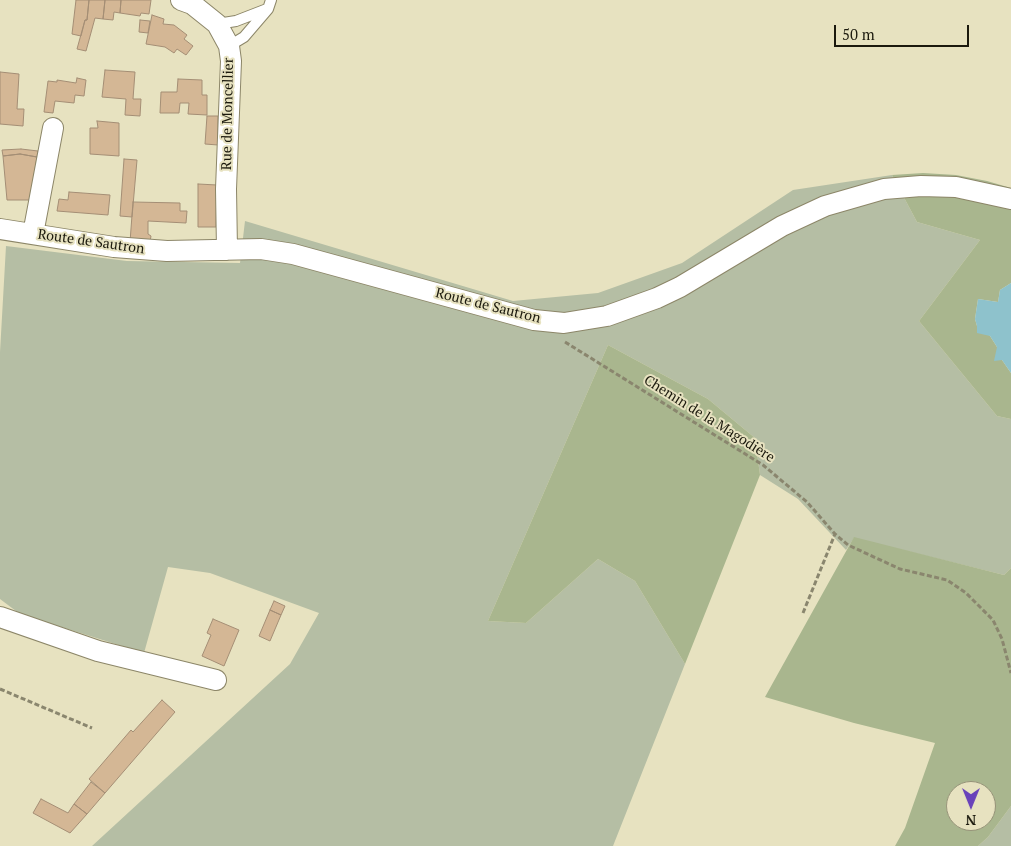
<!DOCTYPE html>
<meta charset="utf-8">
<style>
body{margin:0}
#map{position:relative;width:1011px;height:846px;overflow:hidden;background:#e7e2c0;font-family:"PT Serif",serif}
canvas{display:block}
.north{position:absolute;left:946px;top:781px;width:50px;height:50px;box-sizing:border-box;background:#e7e2c0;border:1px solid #959278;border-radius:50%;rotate:180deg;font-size:14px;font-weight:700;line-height:20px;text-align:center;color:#1b190d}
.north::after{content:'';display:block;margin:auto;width:18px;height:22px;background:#6942ba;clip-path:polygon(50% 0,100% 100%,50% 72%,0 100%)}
.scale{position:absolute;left:834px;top:25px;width:135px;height:22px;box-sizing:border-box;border:2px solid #1b190d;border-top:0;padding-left:6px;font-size:15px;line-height:18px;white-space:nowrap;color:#1b190d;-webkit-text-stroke:4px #e7e2c0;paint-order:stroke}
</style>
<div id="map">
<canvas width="1011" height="846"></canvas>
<div class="north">N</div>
<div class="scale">50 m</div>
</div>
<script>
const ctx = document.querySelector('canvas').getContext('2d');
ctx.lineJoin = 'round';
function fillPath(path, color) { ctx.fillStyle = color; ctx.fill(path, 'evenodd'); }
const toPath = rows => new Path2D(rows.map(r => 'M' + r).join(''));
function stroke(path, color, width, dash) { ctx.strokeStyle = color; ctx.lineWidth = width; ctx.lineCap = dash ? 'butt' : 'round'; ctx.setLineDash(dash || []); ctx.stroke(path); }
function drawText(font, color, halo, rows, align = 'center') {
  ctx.font = font + ' "PT Serif",serif'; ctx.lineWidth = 4; ctx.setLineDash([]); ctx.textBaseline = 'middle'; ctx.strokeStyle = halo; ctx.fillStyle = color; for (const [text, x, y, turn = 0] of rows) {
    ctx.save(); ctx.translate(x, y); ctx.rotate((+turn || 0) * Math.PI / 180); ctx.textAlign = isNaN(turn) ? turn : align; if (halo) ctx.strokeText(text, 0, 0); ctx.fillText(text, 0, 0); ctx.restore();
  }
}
fillPath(toPath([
 [892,175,917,222,980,240,919,321,997,416,1011,419,1011,568,1004,575,854,538,846,550,798,499,760,475,755,438,708,399,608,345,488,621,526,623,598,559,635,581,685,664,613,846,92,846,290,664,319,613,210,573,168,567,144,653,20,614,0,599,0,352,6,246,127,261,240,263,245,221,513,301,598,293,682,263,793,190],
 [1011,806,1011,846,978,846,988,837]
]), '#b5bea4');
fillPath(toPath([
 [923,173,956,175,987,181,1011,188,1011,283,1000,290,998,302,978,299,975,319,977,326,990,336,997,347,1002,360,1011,373,1011,419,997,416,919,321,980,240,917,222,892,175],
 [608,345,708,399,755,438,760,475,685,664,635,581,598,559,526,623,488,621],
 [854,537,1004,575,1011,568,1011,806,988,837,978,846,895,846,905,828,935,743,854,723,765,697],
 [956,791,986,791,986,821,956,821]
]), '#a9b68e');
fillPath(toPath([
 [1011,283,1011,373,1002,360,994,361,997,347,990,336,977,333,977,326,975,319,978,299,998,302,1000,290]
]), '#8ec2cc');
const building = toPath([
 [76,0,89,0,87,20,85,20,81,36,72,34,76,0],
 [89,0,105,0,103,19,95,18,86,51,77,49,85,20,87,20,89,0],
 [105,0,121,0,120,13,114,12,113,20,103,19,105,0],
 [121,0,151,0,149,14,141,13,140,16,120,13,121,0],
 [152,15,164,19,163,24,174,25,187,35,184,39,193,46,186,55,177,49,174,53,165,47,146,44,152,15],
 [140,20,150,21,148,33,139,32,140,20],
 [105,70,135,72,133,99,141,99,140,116,125,115,126,99,102,97,105,70],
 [0,72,19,74,17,109,24,109,23,126,0,124,0,72],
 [77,78,86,80,84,96,75,95,74,103,55,101,53,113,44,112,48,81,57,82,57,80,76,83,77,78],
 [178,79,202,80,202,95,207,95,207,115,188,114,189,103,180,103,179,113,160,113,161,92,177,92,178,79],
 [207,116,218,116,218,145,205,144,207,116],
 [97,121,119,123,119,156,90,154,90,128,98,128,97,121],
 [21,149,38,151,37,157,20,154,3,156,2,150,21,149],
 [20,154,37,157,30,200,7,200,3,156,20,154],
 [124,159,137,160,132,217,120,216,124,159],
 [198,184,217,185,216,227,198,227,198,184],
 [69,192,110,195,108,215,57,211,59,199,68,200,69,192],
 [133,202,180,203,180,211,187,211,186,223,148,221,148,234,151,236,150,242,130,242,133,202],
 [274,601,285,606,281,615,270,610,274,601],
 [270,610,281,615,270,641,259,636,270,610],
 [213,619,239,630,224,666,202,656,211,635,207,633,213,619],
 [162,700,175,712,105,793,89,779,131,730,133,732,162,700],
 [91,782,105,793,87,814,74,804,91,782],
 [41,799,68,813,74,804,87,814,70,833,33,813,41,799]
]);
fillPath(building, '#d4b795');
stroke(building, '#a48e75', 1);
const lane = toPath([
 [217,24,236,21,267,9],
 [229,46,244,37,268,9,271,0]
]);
const street = toPath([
 [181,0,192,4,217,24,229,46,231,61,226,189,227,250],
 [0,229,114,247,167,251,261,249,293,254,534,320,564,323,607,316,657,298,680,287,782,226,825,206,884,189,921,186,956,187,1011,199],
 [33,234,53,128],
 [0,617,98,651,216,680]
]);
stroke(lane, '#8c8668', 12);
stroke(street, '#8c8668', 22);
stroke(toPath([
 [565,342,763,465,807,502,835,534,848,545,900,569,947,580,966,593,993,620,1002,639,1011,673],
 [803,613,835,534],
 [0,689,92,728]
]), '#8a866e', 3, [5, 2.5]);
stroke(lane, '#fff', 10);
stroke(street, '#fff', 20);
drawText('14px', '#1b190d', '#e7e2c0', [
 ["Rue de Moncellier",228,114,-89],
 ["Route de Sautron",91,242,8],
 ["Route de Sautron",488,306,14],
 ["Chemin de la Magodière",709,419,32]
]);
</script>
